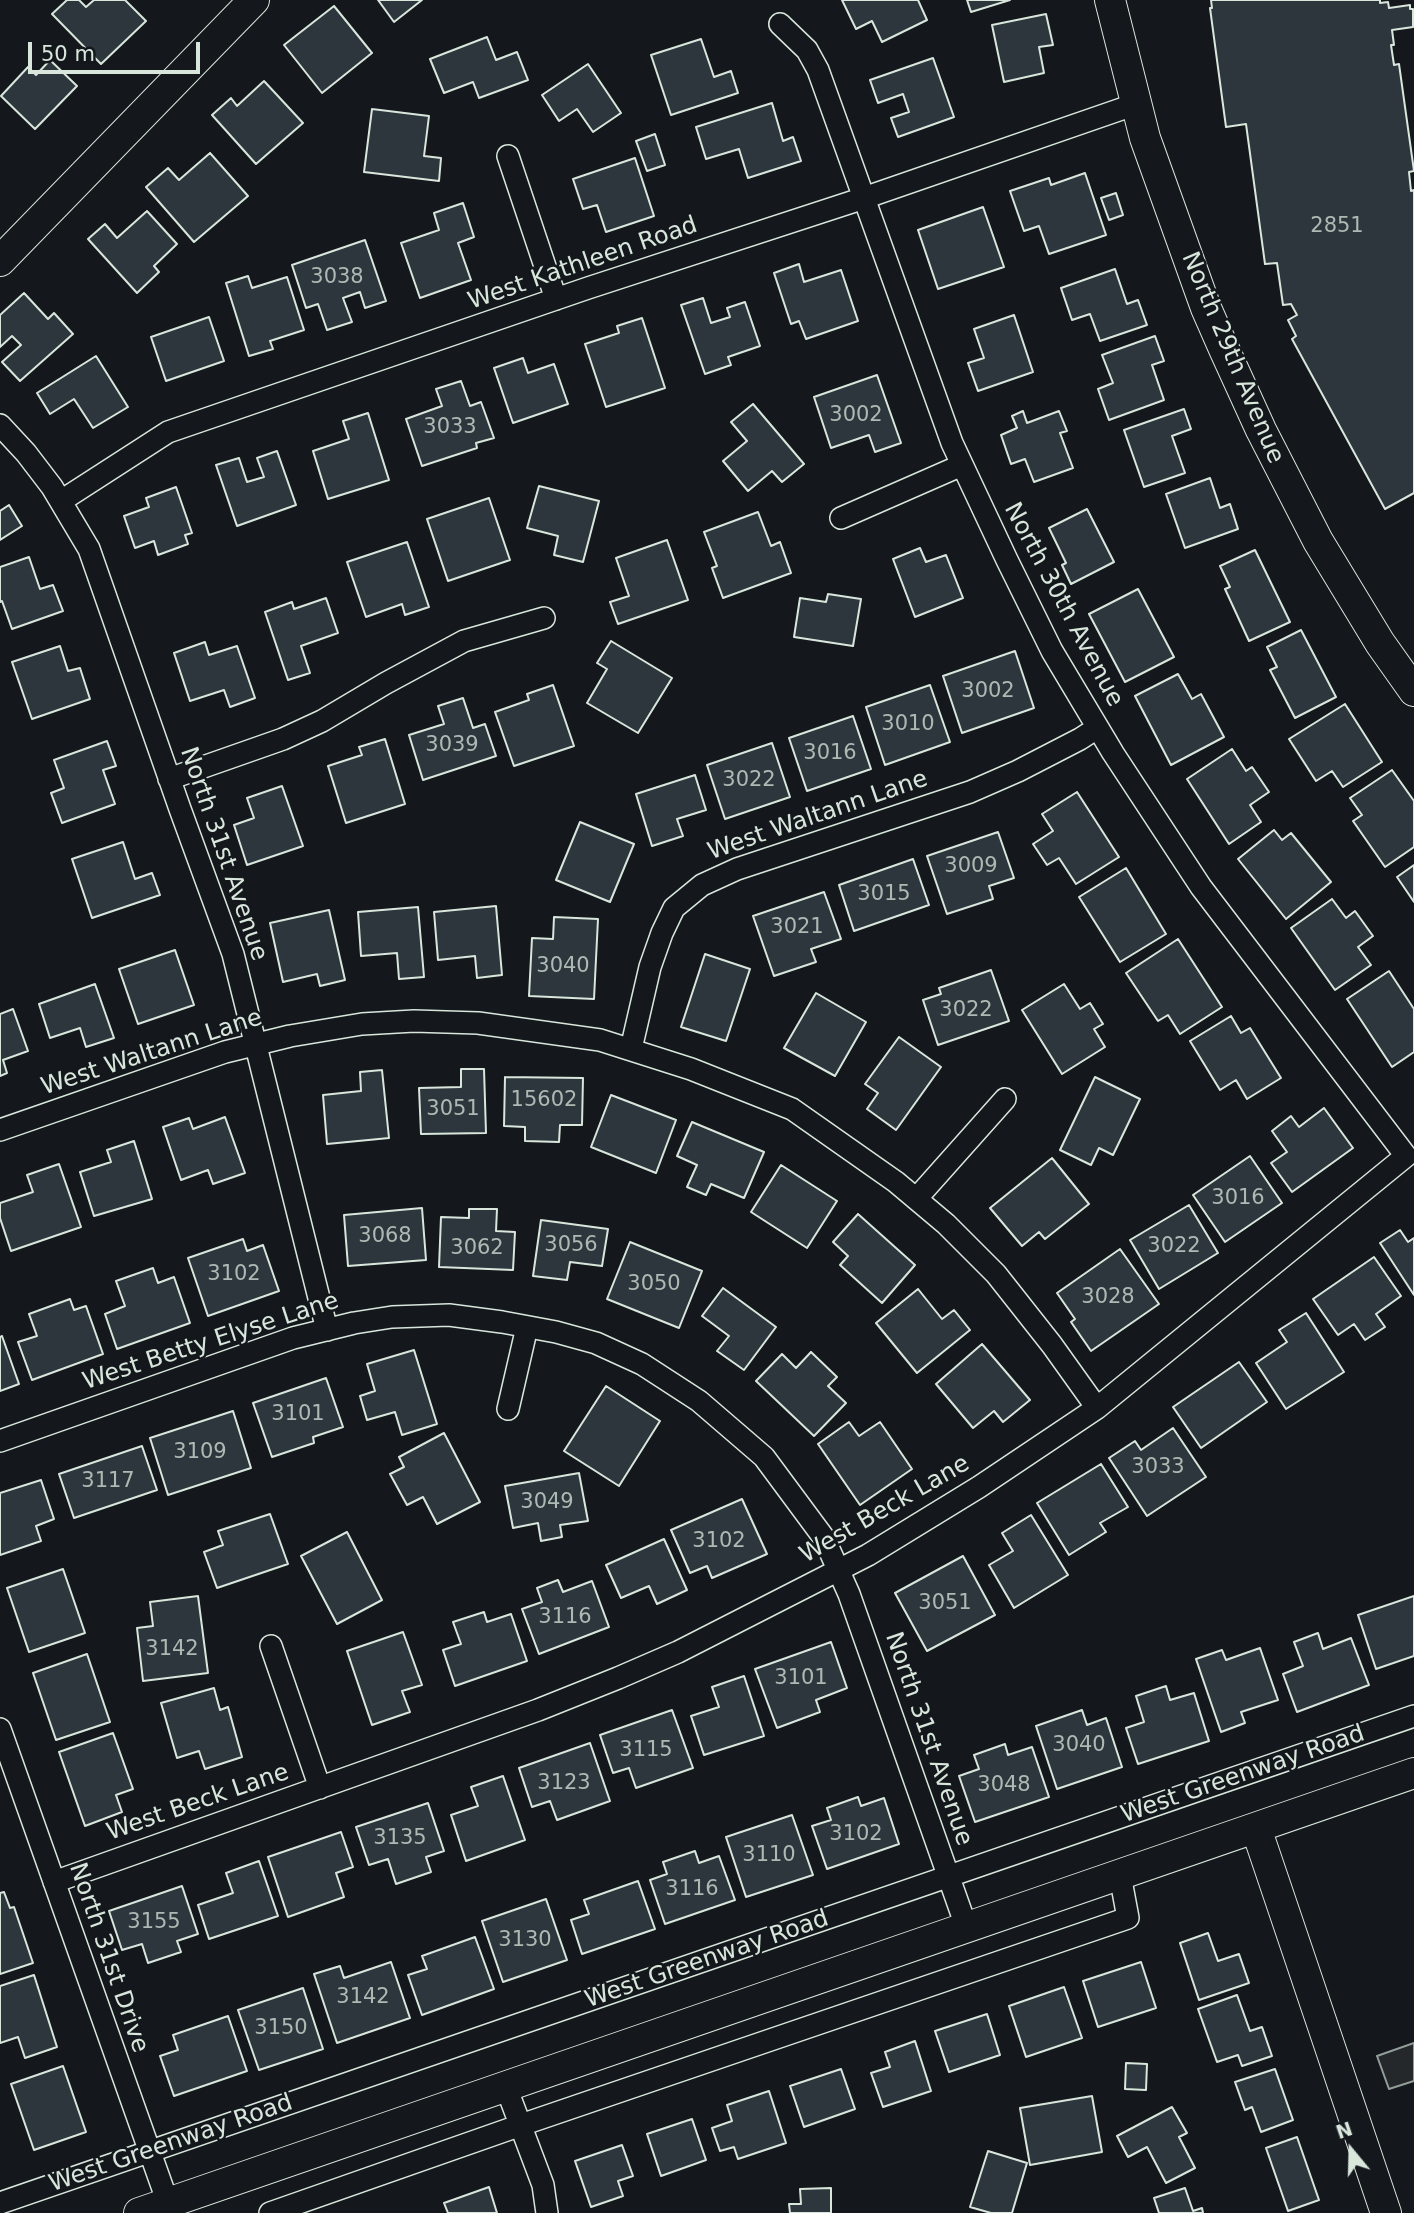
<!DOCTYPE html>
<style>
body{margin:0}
#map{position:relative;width:1414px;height:2213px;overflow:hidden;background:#14181c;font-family:"DejaVu Sans",sans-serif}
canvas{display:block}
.north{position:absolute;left:1316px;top:2115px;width:70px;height:70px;-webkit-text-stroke:5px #14181c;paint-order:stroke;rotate:341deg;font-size:19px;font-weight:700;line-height:28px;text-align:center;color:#d8e6dc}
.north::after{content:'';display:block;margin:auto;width:24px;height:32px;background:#d8e6dc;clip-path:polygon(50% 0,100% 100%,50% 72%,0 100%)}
.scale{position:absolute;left:28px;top:42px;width:172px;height:32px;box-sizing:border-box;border:4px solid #d8e6dc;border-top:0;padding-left:9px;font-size:21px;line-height:24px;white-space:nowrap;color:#d8e6dc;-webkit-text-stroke:5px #14181c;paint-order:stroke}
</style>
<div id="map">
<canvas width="1414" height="2213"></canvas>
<div class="north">N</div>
<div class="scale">50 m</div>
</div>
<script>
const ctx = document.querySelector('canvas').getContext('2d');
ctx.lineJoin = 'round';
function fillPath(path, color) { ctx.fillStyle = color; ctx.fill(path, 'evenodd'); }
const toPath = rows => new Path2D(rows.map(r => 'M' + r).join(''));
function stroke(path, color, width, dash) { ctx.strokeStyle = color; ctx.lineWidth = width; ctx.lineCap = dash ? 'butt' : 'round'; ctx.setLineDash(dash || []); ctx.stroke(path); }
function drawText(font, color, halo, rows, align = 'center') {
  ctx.font = font + ' "DejaVu Sans",sans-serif'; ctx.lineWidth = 5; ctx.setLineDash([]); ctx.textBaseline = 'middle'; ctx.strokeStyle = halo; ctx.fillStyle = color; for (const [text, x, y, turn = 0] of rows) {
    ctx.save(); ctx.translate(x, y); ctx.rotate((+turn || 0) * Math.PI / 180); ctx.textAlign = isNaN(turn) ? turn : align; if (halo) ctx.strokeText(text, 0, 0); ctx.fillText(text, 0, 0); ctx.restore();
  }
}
const parking = toPath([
 [1414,2043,1414,2081,1389,2089,1377,2056,1414,2043]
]);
fillPath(parking, '#24282b');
stroke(parking, '#939e99', 2);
const building = toPath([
 [67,0,79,0,86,7,94,0,125,0,146,21,101,64,52,14,67,0],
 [378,0,422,0,394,22,378,0],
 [842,0,918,0,927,20,882,42,872,21,856,29,842,0],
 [967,0,1010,0,971,12,967,0],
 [1211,0,1380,0,1380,3,1388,2,1389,8,1410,5,1410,9,1413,9,1413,27,1392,30,1394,45,1391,45,1394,65,1399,64,1414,171,1409,172,1411,191,1414,190,1414,493,1385,509,1292,339,1296,336,1288,320,1297,315,1291,304,1283,305,1277,263,1265,264,1246,124,1226,127,1210,8,1212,8,1211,0],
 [334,6,372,53,322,93,284,45,334,6],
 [1046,14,1053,45,1039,47,1044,73,1004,82,992,25,1046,14],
 [487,37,496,60,517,52,528,80,479,98,473,82,444,93,430,59,487,37],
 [701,39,714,77,731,71,738,93,671,115,651,55,701,39],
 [933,58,954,117,898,137,891,118,909,112,903,94,878,103,870,80,933,58],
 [50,60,77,86,35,129,1,96,28,67,36,75,50,60],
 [588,64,621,113,593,132,577,109,559,121,542,95,588,64],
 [264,81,303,123,256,164,212,115,231,98,237,106,264,81],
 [772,103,783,141,793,137,801,161,748,178,739,149,706,159,696,127,772,103],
 [372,109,429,116,424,156,441,158,439,181,364,172,372,109],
 [655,134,665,165,647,171,636,141,655,134],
 [210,153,248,196,194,242,146,187,168,168,179,180,210,153],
 [635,158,654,216,606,232,597,205,583,209,573,179,635,158],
 [1085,173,1106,235,1049,254,1039,226,1024,231,1010,191,1049,178,1051,185,1085,173],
 [1116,193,1123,215,1109,220,1101,198,1116,193],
 [463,203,474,237,458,243,471,280,420,298,401,243,439,230,434,213,463,203],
 [983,207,1004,267,938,289,918,230,983,207],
 [147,211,177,244,154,266,159,272,137,293,88,239,105,224,117,238,147,211],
 [365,240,386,301,365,308,360,292,343,298,352,322,327,330,318,304,306,308,292,265,365,240],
 [799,264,804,282,841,270,858,321,806,339,799,321,791,324,774,273,799,264],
 [1115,269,1127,304,1138,300,1147,325,1100,341,1090,314,1072,320,1061,288,1115,269],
 [248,276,252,288,287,277,304,330,270,341,273,349,249,356,226,283,248,276],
 [24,293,48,319,54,313,73,334,20,381,2,362,21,345,12,336,0,347,0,315,24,293],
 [703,298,711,323,730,317,727,308,745,302,760,346,728,357,731,365,705,374,681,305,703,298],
 [1014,315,1033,372,978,391,968,363,984,358,974,329,1014,315],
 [209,317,224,361,166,381,151,337,209,317],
 [642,318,665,388,606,407,585,344,619,333,617,326,642,318],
 [1155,336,1164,361,1152,365,1164,400,1109,420,1098,389,1113,383,1102,355,1155,336],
 [96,356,128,407,93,428,74,399,50,414,37,393,96,356],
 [523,358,528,373,554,364,568,404,513,423,494,368,523,358],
 [877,375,901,443,875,452,869,435,831,448,814,397,877,375],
 [461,381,470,406,481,402,494,438,476,443,477,448,422,466,406,419,442,406,436,389,461,381],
 [753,404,804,464,782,482,772,471,748,491,723,461,747,441,731,422,753,404],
 [1184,409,1191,429,1172,436,1185,473,1144,487,1124,430,1184,409],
 [1023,411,1027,423,1059,411,1067,431,1060,433,1073,468,1034,482,1025,459,1011,464,1001,435,1017,428,1012,416,1023,411],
 [368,413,389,480,328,499,313,451,349,439,343,421,368,413],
 [277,451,296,505,237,526,216,465,239,458,247,482,264,477,257,458,277,451],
 [1210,478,1220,508,1230,504,1238,529,1185,548,1166,494,1210,478],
 [539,486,599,501,583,562,554,555,558,536,527,528,539,486],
 [176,487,192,533,185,535,188,544,158,555,154,541,135,548,124,516,149,507,146,498,176,487],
 [489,498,510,560,448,581,427,519,489,498],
 [9,505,22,526,0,540,0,511,9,505],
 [1087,509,1114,562,1071,584,1062,565,1066,563,1049,528,1087,509],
 [758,512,771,546,780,542,791,573,723,598,712,568,717,566,704,532,758,512],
 [667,540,688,600,618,624,610,602,629,596,616,558,667,540],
 [407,542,429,607,405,615,402,604,366,617,347,562,407,542],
 [920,548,926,562,946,555,963,598,915,617,893,559,920,548],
 [1255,550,1290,622,1249,641,1225,589,1230,587,1220,566,1255,550],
 [29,557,40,589,53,585,63,611,12,629,2,601,0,602,0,567,29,557],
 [1138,589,1174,657,1125,682,1089,614,1138,589],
 [828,594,861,599,853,646,794,637,800,598,826,602,828,594],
 [326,598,338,633,301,646,310,673,288,680,265,612,292,602,294,609,326,598],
 [1301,630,1336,697,1295,718,1270,670,1277,667,1267,647,1301,630],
 [611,641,672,678,638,733,587,703,607,669,597,663,611,641],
 [205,642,209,655,237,646,255,698,230,707,224,690,190,701,174,653,205,642],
 [60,646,68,671,80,668,90,699,32,719,12,662,60,646],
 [1015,651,1034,708,962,733,943,676,1015,651],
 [1178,674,1192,699,1201,694,1224,737,1171,765,1135,696,1178,674],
 [553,685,574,746,514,766,495,712,529,700,527,694,553,685],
 [930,685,950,742,885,765,866,707,930,685],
 [463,698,473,728,485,724,496,756,423,780,409,735,444,724,438,706,463,698],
 [1345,704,1382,762,1343,787,1332,771,1316,781,1289,739,1345,704],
 [853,716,871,769,807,791,789,738,853,716],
 [385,739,405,804,346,823,328,766,362,755,359,747,385,739],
 [107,741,116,766,103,770,115,804,62,823,51,793,64,788,54,760,107,741],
 [772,743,790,797,725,819,707,765,772,743],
 [1232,749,1246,771,1252,767,1269,792,1250,805,1261,822,1229,844,1187,779,1232,749],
 [1392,770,1414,801,1414,847,1385,867,1353,821,1362,815,1350,798,1392,770],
 [695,775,706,810,677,819,683,836,652,846,636,794,695,775],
 [282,786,303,846,247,865,234,825,254,818,247,798,282,786],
 [1077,792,1119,857,1076,884,1059,858,1047,865,1033,844,1053,831,1042,814,1077,792],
 [580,822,634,844,610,902,556,880,580,822],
 [1274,830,1282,840,1291,833,1331,882,1286,919,1238,859,1274,830],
 [998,832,1014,878,989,886,993,899,947,914,927,856,998,832],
 [123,842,135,879,152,873,160,895,92,918,72,859,123,842],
 [913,859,929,905,854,931,839,885,913,859],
 [1414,865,1414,902,1397,877,1414,865],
 [1126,868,1166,934,1120,962,1079,897,1126,868],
 [824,892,841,939,811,949,816,962,774,976,753,916,824,892],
 [1332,899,1346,918,1355,911,1373,936,1358,947,1371,965,1335,990,1291,928,1332,899],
 [496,906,502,975,477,978,475,956,438,960,434,912,496,906],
 [418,907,424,977,399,979,397,953,361,956,358,912,418,907],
 [329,910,345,980,320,986,317,974,283,982,270,923,329,910],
 [554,917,598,919,594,999,529,996,532,938,553,939,554,917],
 [1178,939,1222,1007,1180,1034,1168,1015,1158,1021,1126,973,1178,939],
 [175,950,194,1005,138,1024,119,969,175,950],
 [705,954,750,969,726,1041,681,1027,705,954],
 [991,970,1009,1021,938,1045,923,1000,941,994,939,988,991,970],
 [1389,971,1414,1009,1414,1052,1392,1067,1347,999,1389,971],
 [95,984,114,1038,86,1047,80,1028,50,1038,39,1004,95,984],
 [1064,984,1080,1009,1090,1003,1103,1024,1094,1029,1105,1047,1062,1074,1022,1010,1064,984],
 [816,993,866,1022,835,1076,784,1048,816,993],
 [13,1009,28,1051,3,1060,7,1073,0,1076,0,1014,13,1009],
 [1231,1016,1241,1033,1250,1028,1281,1078,1247,1099,1236,1080,1220,1090,1190,1041,1231,1016],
 [899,1037,941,1067,896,1130,867,1109,878,1093,865,1084,899,1037],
 [461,1069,484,1069,486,1133,421,1134,419,1088,461,1087,461,1069],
 [382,1070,389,1138,327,1144,323,1095,361,1091,360,1072,382,1070],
 [505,1077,583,1078,582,1125,560,1125,559,1142,525,1141,525,1127,504,1126,505,1077],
 [1095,1077,1140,1099,1113,1155,1099,1148,1091,1165,1060,1150,1095,1077],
 [611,1095,676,1120,656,1173,591,1147,611,1095],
 [1324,1108,1353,1148,1292,1192,1271,1163,1287,1152,1272,1131,1291,1116,1299,1127,1324,1108],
 [225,1117,245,1173,213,1184,208,1170,181,1180,163,1127,189,1118,193,1129,225,1117],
 [692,1122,764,1152,744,1198,711,1184,706,1195,687,1187,697,1165,677,1156,692,1122],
 [134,1141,152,1199,94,1216,80,1172,111,1162,107,1150,134,1141],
 [1250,1156,1282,1203,1225,1242,1193,1195,1250,1156],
 [1052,1158,1089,1204,1045,1239,1039,1232,1022,1246,990,1208,1052,1158],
 [59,1164,81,1227,11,1251,0,1218,0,1203,33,1192,27,1175,59,1164],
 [781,1165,837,1201,807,1248,751,1212,781,1165],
 [1189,1205,1218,1253,1159,1289,1130,1240,1189,1205],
 [422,1208,426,1260,348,1266,344,1215,422,1208],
 [469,1209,497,1209,496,1231,515,1232,513,1270,439,1267,441,1217,469,1218,469,1209],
 [858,1214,915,1265,882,1303,840,1265,848,1256,833,1242,858,1214],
 [541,1220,608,1229,602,1266,570,1262,567,1280,533,1276,541,1220],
 [1400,1230,1408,1242,1414,1238,1414,1295,1380,1243,1400,1230],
 [243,1239,247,1251,263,1245,279,1291,208,1316,188,1258,243,1239],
 [630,1242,702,1271,679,1328,607,1299,630,1242],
 [1120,1249,1159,1304,1091,1351,1071,1322,1075,1319,1057,1293,1120,1249],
 [1374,1257,1401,1296,1376,1314,1385,1327,1365,1340,1354,1324,1338,1335,1313,1299,1374,1257],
 [153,1268,158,1283,174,1277,190,1323,117,1349,105,1314,125,1306,116,1281,153,1268],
 [723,1288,776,1327,744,1370,717,1351,729,1336,702,1316,723,1288],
 [918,1289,942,1319,954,1310,970,1330,917,1373,876,1323,918,1289],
 [70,1299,74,1310,86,1306,103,1354,32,1380,18,1342,37,1336,29,1314,70,1299],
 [1306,1313,1344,1372,1286,1409,1256,1363,1287,1342,1279,1330,1306,1313],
 [2,1336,19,1384,0,1391,0,1337,2,1336],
 [982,1344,1030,1400,1003,1422,994,1411,973,1428,936,1384,982,1344],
 [414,1350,437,1424,402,1435,395,1412,367,1420,360,1396,375,1391,367,1364,414,1350],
 [811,1352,837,1377,828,1386,846,1403,814,1436,756,1381,782,1354,796,1368,811,1352],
 [1239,1362,1267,1402,1201,1448,1173,1407,1239,1362],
 [326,1378,343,1427,313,1437,314,1443,272,1457,253,1403,326,1378],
 [606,1386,660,1421,619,1486,564,1451,606,1386],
 [233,1411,251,1468,168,1495,150,1438,233,1411],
 [849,1422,859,1436,880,1422,912,1469,860,1505,818,1444,849,1422],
 [1173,1428,1206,1477,1147,1516,1109,1458,1135,1441,1141,1450,1173,1428],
 [444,1433,480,1502,437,1524,423,1497,407,1505,390,1474,404,1467,399,1457,444,1433],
 [142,1446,157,1490,74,1518,59,1474,142,1446],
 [1101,1464,1128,1507,1100,1523,1106,1532,1069,1555,1037,1503,1101,1464],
 [579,1473,588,1521,560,1525,562,1537,541,1541,538,1523,513,1528,505,1486,579,1473],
 [41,1480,54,1519,36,1526,41,1541,0,1555,0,1493,41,1480],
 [742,1499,767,1554,712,1578,707,1566,690,1573,671,1530,742,1499],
 [270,1514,288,1564,217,1588,204,1552,223,1545,218,1531,270,1514],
 [1031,1515,1068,1575,1014,1608,989,1565,1013,1551,1002,1533,1031,1515],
 [347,1532,382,1600,337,1624,301,1556,347,1532],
 [664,1539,687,1590,657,1604,649,1586,621,1598,606,1565,664,1539],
 [963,1556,995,1615,927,1651,895,1593,963,1556],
 [63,1569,85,1633,29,1652,7,1588,63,1569],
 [558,1580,563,1592,592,1581,609,1627,539,1654,522,1609,542,1602,537,1588,558,1580],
 [198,1596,208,1673,143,1681,137,1628,153,1626,150,1602,198,1596],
 [1414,1596,1414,1656,1376,1669,1358,1615,1414,1596],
 [484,1612,487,1622,511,1614,527,1661,455,1686,443,1650,461,1644,453,1622,484,1612],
 [403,1632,422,1685,402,1691,410,1712,372,1725,347,1651,403,1632],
 [1318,1633,1323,1649,1351,1638,1369,1685,1297,1712,1283,1674,1303,1666,1294,1642,1318,1633],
 [831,1642,847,1688,816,1700,820,1712,777,1728,755,1669,831,1642],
 [1260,1648,1278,1700,1241,1712,1245,1723,1221,1732,1196,1659,1222,1650,1226,1660,1260,1648],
 [87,1654,110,1722,56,1740,33,1673,87,1654],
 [744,1676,764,1736,704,1755,691,1716,719,1707,712,1687,744,1676],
 [1166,1686,1170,1700,1194,1693,1209,1741,1138,1764,1126,1728,1144,1722,1136,1696,1166,1686],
 [214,1688,220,1710,228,1707,242,1757,205,1769,199,1751,177,1758,161,1703,214,1688],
 [672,1710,693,1768,636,1788,629,1768,613,1773,600,1735,672,1710],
 [1082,1710,1087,1725,1106,1718,1122,1767,1057,1789,1036,1726,1082,1710],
 [113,1733,133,1789,116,1795,122,1812,85,1826,59,1752,113,1733],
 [590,1743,610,1801,557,1820,550,1801,532,1807,519,1768,590,1743],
 [1005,1744,1008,1755,1032,1747,1049,1797,975,1822,959,1776,979,1769,974,1755,1005,1744],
 [503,1776,525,1840,466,1861,451,1815,478,1806,471,1787,503,1776],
 [858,1797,861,1806,884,1798,899,1844,827,1869,812,1826,831,1820,827,1808,858,1797],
 [428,1803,444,1851,426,1857,431,1872,396,1884,388,1859,369,1865,356,1827,428,1803],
 [792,1815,813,1875,746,1897,726,1837,792,1815],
 [341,1832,353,1867,336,1873,344,1897,288,1917,268,1857,341,1832],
 [695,1851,699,1863,719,1856,735,1900,665,1924,650,1880,667,1874,663,1862,695,1851],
 [259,1861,278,1916,209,1939,198,1905,233,1893,226,1873,259,1861],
 [638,1881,655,1929,582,1954,571,1920,589,1914,584,1900,638,1881],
 [182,1886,198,1934,177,1941,181,1952,148,1963,142,1944,122,1950,109,1911,182,1886],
 [4,1892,10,1908,14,1907,33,1963,0,1974,0,1893,4,1892],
 [546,1899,567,1960,503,1982,482,1921,546,1899],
 [1208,1933,1218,1961,1239,1954,1249,1983,1199,2000,1180,1943,1208,1933],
 [475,1937,494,1989,422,2015,408,1975,427,1969,422,1956,475,1937],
 [391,1962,410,2018,337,2043,314,1974,340,1966,344,1978,391,1962],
 [1141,1962,1156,2008,1098,2027,1083,1981,1141,1962],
 [34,1975,57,2047,25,2058,18,2037,0,2043,0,1986,34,1975],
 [1064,1987,1082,2038,1026,2057,1009,2006,1064,1987],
 [303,1988,323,2049,259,2070,238,2010,303,1988],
 [1237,1995,1250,2031,1262,2027,1272,2056,1242,2066,1238,2055,1217,2062,1198,2009,1237,1995],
 [987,2014,1000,2055,949,2072,935,2031,987,2014],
 [228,2016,247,2071,174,2096,160,2056,178,2050,173,2035,228,2016],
 [915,2041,931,2091,883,2107,871,2073,890,2067,885,2052,915,2041],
 [1126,2063,1147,2064,1146,2090,1125,2089,1126,2063],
 [63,2066,86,2132,34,2150,11,2084,63,2066],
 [841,2069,855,2109,804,2127,790,2086,841,2069],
 [1275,2069,1293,2120,1261,2132,1252,2107,1245,2110,1235,2082,1275,2069],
 [769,2091,786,2143,738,2159,734,2147,720,2151,712,2128,732,2121,727,2105,769,2091],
 [1092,2096,1102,2152,1030,2165,1020,2108,1092,2096],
 [1172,2107,1187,2133,1179,2137,1195,2168,1166,2183,1147,2147,1128,2157,1117,2136,1172,2107],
 [692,2119,706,2160,661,2176,647,2134,692,2119],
 [1297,2137,1319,2200,1288,2211,1266,2148,1297,2137],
 [622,2145,633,2176,618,2181,623,2196,591,2207,575,2161,622,2145],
 [988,2151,1027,2163,1012,2213,991,2213,970,2207,988,2151],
 [489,2187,497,2213,448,2213,444,2203,489,2187],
 [831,2188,831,2213,790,2213,789,2204,801,2204,800,2189,831,2188],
 [1185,2188,1193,2211,1202,2208,1203,2213,1159,2213,1154,2198,1185,2188]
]);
fillPath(building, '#2c363c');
stroke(building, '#d8e6dc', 2);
const street = toPath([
 [508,156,556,299],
 [0,425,26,453,52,487,89,549,180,809,233,954,327,1330],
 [61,501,168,432,588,288,864,198,1136,104],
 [841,518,962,465],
 [169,779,283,739,322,721,386,683,464,641,544,618],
 [631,1049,650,967,662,933,674,908,702,885,737,869,970,792,1018,771,1080,739,1097,728],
 [0,1130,225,1052,290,1036,362,1024,414,1021,478,1023,600,1040,691,1069,792,1109,896,1182,946,1224,996,1274,1052,1345,1097,1408],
 [916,1199,1005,1099],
 [508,1409,527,1327],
 [0,1441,293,1338,354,1323,392,1317,449,1315,502,1322,556,1332,596,1343,642,1364,699,1401,764,1457,824,1538,849,1594,966,1926],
 [271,1646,320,1788],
 [0,1729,168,2203],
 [54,1882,538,1710,618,1678,678,1652,868,1555,979,1487,1097,1408,1406,1156,1201,887,1113,753,1052,651,1007,560,952,443,818,70,807,50,780,24],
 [506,2087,543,2185,547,2213],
 [0,2203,1414,1716],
 [270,2213,521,2125,1128,1918,1120,1875]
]);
const secondary = toPath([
 [1110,0,1145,138,1206,308,1224,349,1261,430,1318,541,1380,643,1414,691],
 [0,261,254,0],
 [1256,1828,1386,2213],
 [139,2213,1414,1773]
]);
stroke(street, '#d8e6dc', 24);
stroke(secondary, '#d8e6dc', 32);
stroke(street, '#14181c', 21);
stroke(secondary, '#14181c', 30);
drawText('21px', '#adbab4', null, [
 ["2851",1337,227],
 ["3038",337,278],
 ["3002",856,416],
 ["3033",450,428],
 ["3002",988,692],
 ["3010",908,725],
 ["3039",452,746],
 ["3016",830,754],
 ["3022",749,781],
 ["3009",971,867],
 ["3015",884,895],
 ["3021",797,928],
 ["3040",563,967],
 ["3022",966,1011],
 ["15602",544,1101],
 ["3051",453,1110],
 ["3016",1238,1199],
 ["3068",385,1237],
 ["3056",571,1246],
 ["3022",1174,1247],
 ["3062",477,1249],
 ["3102",234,1275],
 ["3050",654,1285],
 ["3028",1108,1298],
 ["3101",298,1415],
 ["3109",200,1453],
 ["3033",1158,1468],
 ["3117",108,1482],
 ["3049",547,1503],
 ["3102",719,1542],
 ["3051",945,1604],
 ["3116",565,1618],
 ["3142",172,1650],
 ["3101",801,1679],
 ["3040",1079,1746],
 ["3115",646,1751],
 ["3123",564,1784],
 ["3048",1004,1786],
 ["3102",856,1835],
 ["3135",400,1839],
 ["3110",769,1856],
 ["3116",692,1890],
 ["3155",154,1923],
 ["3130",525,1941],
 ["3142",363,1998],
 ["3150",281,2029]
]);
drawText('24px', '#d8e6dc', '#14181c', [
 ["West Kathleen Road",583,264,-19],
 ["North 29th Avenue",1232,358,67],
 ["North 30th Avenue",1063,605,62],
 ["West Waltann Lane",818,816,-19],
 ["North 31st Avenue",223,854,71],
 ["West Waltann Lane",152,1053,-18],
 ["West Betty Elyse Lane",211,1342,-18],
 ["West Beck Lane",885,1510,-30],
 ["North 31st Avenue",928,1739,71],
 ["West Greenway Road",1243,1775,-19],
 ["West Beck Lane",198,1803,-19],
 ["North 31st Drive",108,1958,71],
 ["West Greenway Road",707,1960,-19],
 ["West Greenway Road",171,2144,-19]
]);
</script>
